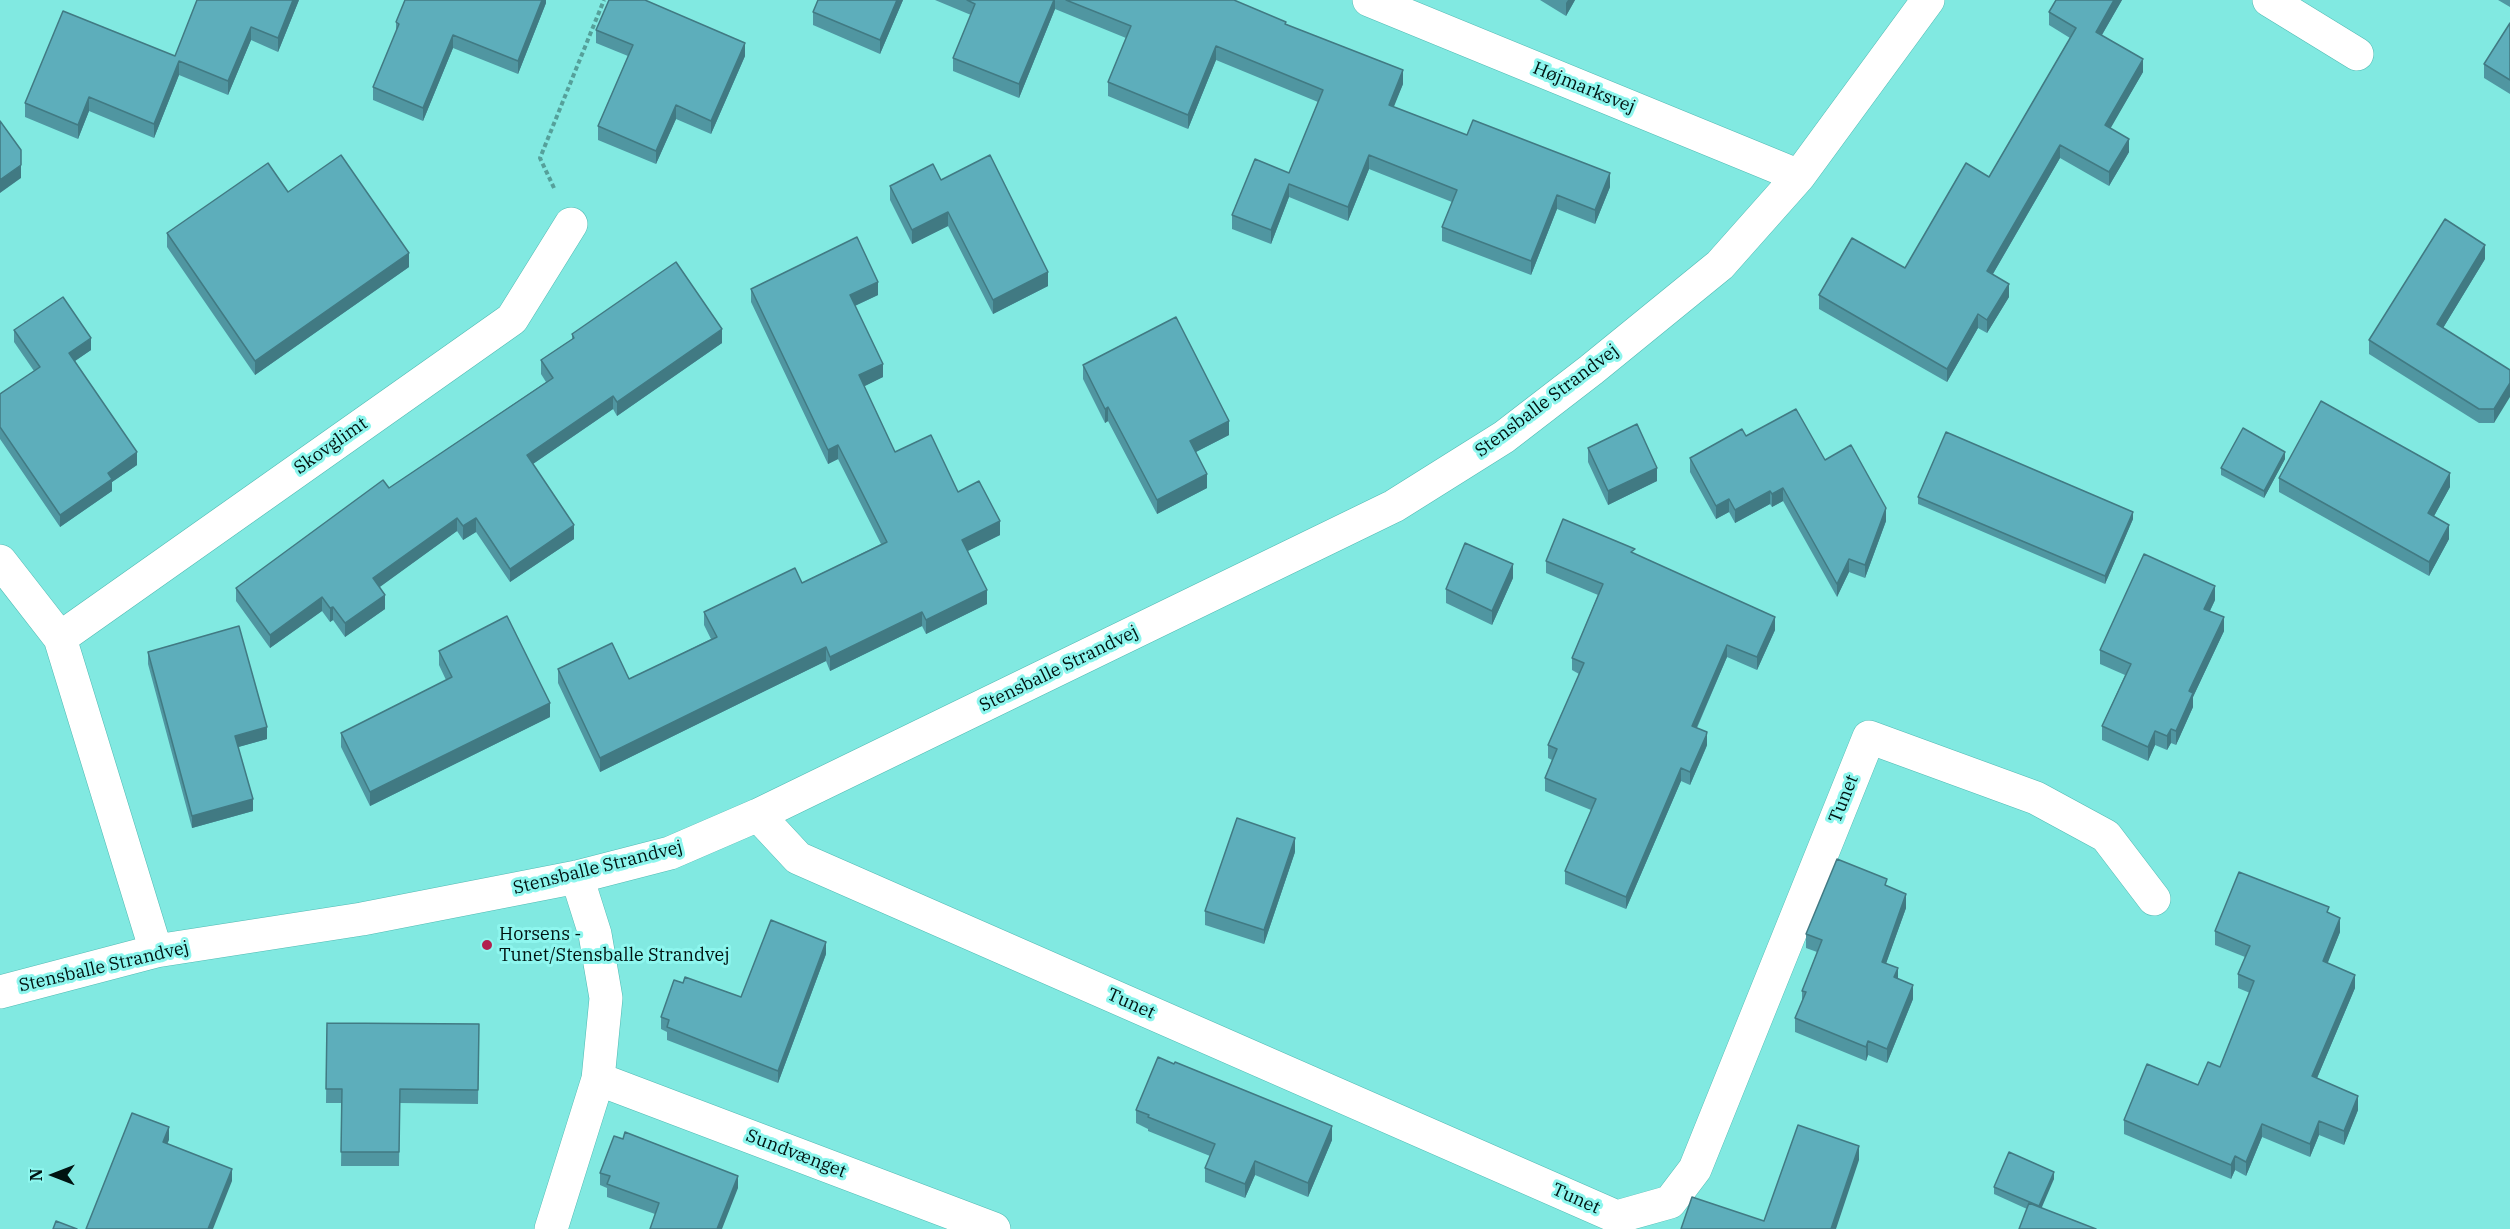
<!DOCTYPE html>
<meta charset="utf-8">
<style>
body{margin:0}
#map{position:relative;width:2510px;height:1229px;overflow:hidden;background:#81e9e1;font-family:"IBM Plex Serif",serif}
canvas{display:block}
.north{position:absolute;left:24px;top:1145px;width:60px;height:60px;-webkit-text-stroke:4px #8ef6ee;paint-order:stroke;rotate:270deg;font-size:16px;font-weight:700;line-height:24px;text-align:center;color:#001311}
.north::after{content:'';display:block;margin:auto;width:21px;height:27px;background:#001311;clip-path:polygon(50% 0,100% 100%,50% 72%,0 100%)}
</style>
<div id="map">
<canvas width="2510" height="1229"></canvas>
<div class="north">N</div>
</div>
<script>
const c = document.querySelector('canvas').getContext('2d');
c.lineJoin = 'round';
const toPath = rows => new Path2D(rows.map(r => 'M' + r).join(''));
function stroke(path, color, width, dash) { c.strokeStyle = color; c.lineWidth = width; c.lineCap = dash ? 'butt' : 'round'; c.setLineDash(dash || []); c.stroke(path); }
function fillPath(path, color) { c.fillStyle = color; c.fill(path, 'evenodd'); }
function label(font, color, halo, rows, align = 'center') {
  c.font = font + ' "IBM Plex Serif",serif'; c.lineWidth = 6; c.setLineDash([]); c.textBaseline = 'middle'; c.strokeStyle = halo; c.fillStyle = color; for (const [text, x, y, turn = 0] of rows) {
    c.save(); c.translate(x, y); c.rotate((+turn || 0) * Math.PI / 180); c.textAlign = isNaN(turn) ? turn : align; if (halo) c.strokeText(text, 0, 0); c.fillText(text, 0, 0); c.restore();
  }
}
const minor = toPath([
 [1369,0,1799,176],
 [2269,0,2357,54],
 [0,561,60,638,156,951],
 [60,638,512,319,571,224],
 [758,815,798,858,1617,1217,1670,1202,1695,1169,1869,737,2036,798,2106,836,2154,899],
 [0,992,156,951,362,919,577,877,670,853,758,815,1394,506,1504,437,1591,370,1720,265,1799,176,1928,0],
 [598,1079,994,1229],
 [551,1229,598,1079,606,998,595,934,577,877]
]);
stroke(minor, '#50bab3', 34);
stroke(toPath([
 [554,188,540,158,604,0]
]), '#55a09a', 4, [4.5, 3]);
stroke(minor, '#fff', 33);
fillPath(toPath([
 [299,0,278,52,251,40,228,95,179,75,154,138,89,111,78,139,25,117,25,103,175,56],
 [546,0,546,3,518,74,453,48,423,121,373,100,373,87,396,32,396,22],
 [818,0,903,0,880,54,813,25,813,12],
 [935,0,1234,0,1286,24,1403,84,1393,107,1467,135,1610,187,1595,224,1557,209,1531,275,1442,241,1442,227,1452,202,1369,169,1348,221,1289,197,1271,244,1232,229,1232,215,1289,173,1318,102,1216,60,1188,129,1108,96,1108,82,1126,38,1055,9,1019,98,953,71,953,58,971,15],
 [1540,0,1575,0,1566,16],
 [2056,0,2122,0,2102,35,2143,72,2110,128,2129,152,2109,186,2060,158,1993,274,2009,297,1987,333,1978,328,1947,382,1819,309,1819,295,1905,268,1989,177,2070,38,2049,25,2049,12],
 [2498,0,2510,0,2510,7],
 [2510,23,2510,94,2484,78,2484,64],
 [596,30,745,56,711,134,676,119,656,164,598,140,598,126,628,56,596,43],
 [941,180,1048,286,993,314,948,226,912,244,890,200,890,186],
 [288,192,409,267,255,375,167,247,167,233],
 [2485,259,2443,328,2510,370,2494,423,2479,423,2369,354,2369,340],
 [751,289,878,295,855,306,883,377,864,386,895,452,958,492,1000,535,967,551,987,604,926,634,922,626,830,671,826,661,600,772,558,683,558,669,629,679,711,639,704,625,704,612,802,583,881,544,838,459,828,464,751,302],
 [14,330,91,350,75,361,137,465,112,482,112,491,60,527,0,439,0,394,34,371,14,342],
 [572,334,722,343,617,416,613,409,533,464,574,539,510,582,476,532,463,540,457,531,379,587,385,609,345,637,333,620,330,622,322,611,270,648,236,601,236,588,389,488,546,382,541,374,541,360,572,339],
 [1083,365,1229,435,1196,452,1207,488,1157,514,1108,421,1105,423,1083,379],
 [1746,436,1825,460,1886,521,1865,578,1849,572,1837,597,1783,501,1772,507,1770,504,1735,523,1729,512,1716,519,1690,472,1690,458],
 [1588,448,1657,481,1608,505,1588,462],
 [2285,459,2264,498,2221,475,2221,468],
 [2279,478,2450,487,2434,516,2449,539,2429,576,2279,492],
 [1918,497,2133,519,2105,584,1918,504],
 [1635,554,1775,630,1757,670,1727,657,1697,728,1707,745,1706,748,1690,785,1681,781,1626,909,1565,884,1565,871,1591,810,1545,791,1545,778,1552,760,1548,758,1548,745,1579,674,1572,670,1572,658,1598,595,1546,573,1546,561],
 [1513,578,1492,625,1446,603,1446,589],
 [2215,600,2210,611,2224,631,2193,697,2193,707,2176,745,2171,743,2167,750,2155,745,2148,761,2102,740,2102,726,2125,675,2100,664,2100,650],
 [439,651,550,717,370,806,341,747,341,733,446,680,439,665],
 [148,652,267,739,238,747,253,811,192,828,148,664],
 [1295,852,1264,944,1205,925,1205,911],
 [1887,886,1906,908,1886,963,1913,999,1887,1063,1868,1055,1866,1061,1795,1032,1795,1018,1802,1002,1802,991,1817,952,1806,948,1806,934],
 [2329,913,2340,932,2327,963,2355,988,2317,1078,2358,1110,2344,1145,2319,1135,2310,1157,2262,1137,2246,1176,2235,1170,2231,1179,2124,1134,2124,1120,2198,1085,2220,1067,2250,993,2238,988,2238,974,2245,957,2215,945,2215,931],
 [826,954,778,1083,667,1040,667,1032,661,1029,661,1017,683,983,741,997],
 [327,1023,479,1024,478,1104,400,1103,399,1166,341,1166,342,1103,326,1103],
 [1174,1064,1332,1140,1308,1197,1255,1175,1245,1198,1205,1182,1205,1168,1210,1156,1148,1131,1148,1129,1136,1123,1136,1110],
 [600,1173,738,1188,655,1214,607,1197,607,1188,600,1185],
 [2054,1179,2027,1209,1994,1194,1994,1187]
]), '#5096a1');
fillPath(toPath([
 [293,0,299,0,278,52,278,38],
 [542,0,546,0,546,3,518,74,518,61],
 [897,0,903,0,880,54,880,40],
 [1054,0,1055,0,1055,9,1019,98,1019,84],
 [1568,0,1575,0,1566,16,1566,3],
 [2114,0,2122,0,2096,45,2096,32],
 [251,27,251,40,228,95,228,81],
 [453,35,453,48,423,121,423,108],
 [745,43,745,56,711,134,711,121],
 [1216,46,1216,60,1188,129,1188,115],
 [2143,59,2143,72,2105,138,2105,125],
 [179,61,179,75,154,138,154,124],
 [1403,70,1403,84,1389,119,1389,105],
 [89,97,89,111,78,139,78,125],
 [676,105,676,119,656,164,656,151],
 [2129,139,2129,152,2109,186,2109,172],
 [2060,145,2060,158,1987,284,1987,271],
 [1369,155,1369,169,1348,221,1348,207],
 [21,165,21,178,0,193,0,180],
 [1610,173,1610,187,1595,224,1595,210],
 [1289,184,1289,197,1271,244,1271,230],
 [1557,195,1557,209,1531,275,1531,261],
 [948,212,948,226,912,244,912,230],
 [2485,245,2485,259,2437,338,2437,324],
 [409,253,409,267,255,375,255,361],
 [1048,272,1048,286,993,314,993,300],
 [878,282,878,295,850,308,850,295],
 [2009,284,2009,297,1987,333,1987,320],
 [1978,314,1978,328,1947,382,1947,369],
 [722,329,722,343,617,416,617,402],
 [91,338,91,350,69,365,69,353],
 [883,364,883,377,859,389,859,375],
 [2510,383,2510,397,2494,423,2494,409],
 [613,396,613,409,527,468,527,455],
 [1108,407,1108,421,1105,423,1105,409],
 [1229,421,1229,435,1190,455,1190,441],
 [838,445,838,459,828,464,828,450],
 [137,452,137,465,112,482,112,491,60,527,60,515,108,473],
 [2285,452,2285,459,2264,498,2264,491],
 [1657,468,1657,481,1608,505,1608,491],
 [2450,473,2450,487,2428,527,2428,513],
 [1207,474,1207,488,1157,514,1157,500],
 [1783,488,1783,501,1772,507,1772,494],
 [1770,491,1770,504,1735,523,1735,510],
 [1729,499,1729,512,1716,519,1716,506],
 [1886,508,1886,521,1865,578,1865,565],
 [2133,512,2133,519,2105,584,2105,576],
 [457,518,457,531,373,592,373,578],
 [476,518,476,532,463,540,463,526],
 [1000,521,1000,535,962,554,962,540],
 [574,525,574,539,510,582,510,569],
 [2449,525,2449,539,2429,576,2429,562],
 [1849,559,1849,572,1837,597,1837,584],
 [1513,564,1513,578,1492,625,1492,611],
 [2215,586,2215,600,2204,623,2204,609],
 [987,590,987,604,926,634,926,620],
 [385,595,385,609,345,637,345,623],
 [322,597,322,611,270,648,270,635],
 [333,607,333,620,330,622,330,608],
 [922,612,922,626,830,671,830,657],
 [1775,617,1775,630,1757,670,1757,657],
 [2224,617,2224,631,2193,697,2193,707,2176,745,2176,731,2189,691],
 [1727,645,1727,657,1692,738,1692,726],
 [826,647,826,661,600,772,600,758],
 [550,703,550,717,370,806,370,792],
 [267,727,267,739,235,748,235,736],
 [2171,729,2171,743,2167,750,2167,736],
 [2155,731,2155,745,2148,761,2148,747],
 [1707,732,1707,745,1690,785,1690,772],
 [1681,768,1681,781,1626,909,1626,897],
 [253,799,253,811,192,828,192,816],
 [1295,838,1295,852,1264,944,1264,930],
 [1906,894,1906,908,1882,975,1882,962],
 [2340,918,2340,932,2323,975,2323,961],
 [826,942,826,954,778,1083,778,1071],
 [1898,968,1898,982,1894,977],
 [2355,975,2355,988,2312,1090,2312,1076],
 [1913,985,1913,999,1887,1063,1887,1049],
 [1868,1041,1868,1055,1866,1061,1866,1047],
 [2358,1096,2358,1110,2344,1145,2344,1131],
 [2319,1121,2319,1135,2310,1157,2310,1144],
 [2262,1124,2262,1137,2246,1176,2246,1162],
 [1332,1126,1332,1140,1308,1197,1308,1183],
 [169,1127,169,1140,163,1154,163,1142],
 [1859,1146,1859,1160,1836,1229,1831,1229],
 [2235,1156,2235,1170,2231,1179,2231,1165],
 [1255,1161,1255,1175,1245,1198,1245,1184],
 [232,1169,232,1181,213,1229,208,1229],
 [2054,1172,2054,1179,2039,1214,2039,1206],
 [738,1176,738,1188,722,1229,717,1229]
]), '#417a83');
const building = toPath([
 [197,0,293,0,278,38,251,27,228,81,179,61,154,124,89,97,78,125,25,103,63,11,175,56,197,0],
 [405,0,542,0,518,61,453,35,423,108,373,87,399,24,396,22,405,0],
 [609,0,645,0,745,43,711,121,676,105,656,151,598,126,633,45,596,30,609,0],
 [818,0,897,0,880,40,813,12,818,0],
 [967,0,1054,0,1019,84,953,58,975,4,967,0],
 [1066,0,1234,0,1286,22,1285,24,1403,70,1389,105,1467,135,1473,120,1610,173,1595,210,1557,195,1531,261,1442,227,1457,190,1369,155,1348,207,1289,184,1271,230,1232,215,1255,159,1289,173,1323,90,1216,46,1188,115,1108,82,1131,26,1066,0],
 [2056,0,2114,0,2096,32,2143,59,2105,125,2129,139,2109,172,2060,145,1987,271,2009,284,1987,320,1978,314,1947,369,1819,295,1852,238,1905,268,1966,163,1989,177,2076,28,2049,12,2056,0],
 [2510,23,2510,80,2484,64,2510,23],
 [0,121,21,150,21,165,0,180,0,121],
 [341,155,409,253,255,361,167,233,268,163,288,192,341,155],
 [990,155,1048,272,993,300,948,212,912,230,890,186,933,164,941,180,990,155],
 [2445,219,2485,245,2437,324,2510,370,2510,383,2494,409,2479,409,2369,340,2445,219],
 [857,237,878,282,850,295,883,364,859,375,895,452,931,435,958,492,979,481,1000,521,962,540,987,590,926,620,922,612,830,657,826,647,600,758,558,669,612,643,629,679,717,637,704,612,795,568,802,583,887,542,838,445,828,450,751,289,857,237],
 [676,262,722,329,617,402,613,396,527,455,574,525,510,569,476,518,463,526,457,518,373,578,385,595,345,623,333,607,330,608,322,597,270,635,236,588,383,480,389,488,553,378,541,360,574,338,572,334,676,262],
 [63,297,91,338,69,353,137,452,108,473,112,479,60,515,0,427,0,394,40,367,14,330,63,297],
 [1176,317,1229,421,1190,441,1207,474,1157,500,1108,407,1105,409,1083,365,1176,317],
 [2321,401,2450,473,2428,513,2449,525,2429,562,2279,478,2321,401],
 [1796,409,1825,460,1851,445,1886,508,1865,565,1849,559,1837,584,1783,488,1772,494,1770,491,1735,510,1729,499,1716,506,1690,458,1742,429,1746,436,1796,409],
 [1637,424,1657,468,1608,491,1588,448,1637,424],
 [2243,428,2285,452,2264,491,2221,468,2243,428],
 [1946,432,2133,512,2105,576,1918,497,1946,432],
 [1563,519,1635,549,1631,552,1775,617,1757,657,1727,645,1692,726,1707,732,1706,736,1690,772,1681,768,1626,897,1565,871,1596,799,1545,778,1557,749,1548,745,1584,663,1572,658,1603,584,1546,561,1563,519],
 [1465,543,1513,564,1492,611,1446,589,1465,543],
 [2144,554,2215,586,2204,609,2224,617,2189,691,2193,693,2176,731,2171,729,2167,736,2155,731,2148,747,2102,726,2131,664,2100,650,2144,554],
 [507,616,550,703,370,792,341,733,452,677,439,651,507,616],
 [239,626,267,727,235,736,253,799,192,816,148,652,239,626],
 [1237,818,1295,838,1264,930,1205,911,1237,818],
 [1837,859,1887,879,1885,885,1906,894,1882,962,1898,968,1894,977,1913,985,1887,1049,1868,1041,1866,1047,1795,1018,1806,992,1802,991,1822,940,1806,934,1837,859],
 [2239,872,2329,907,2327,912,2340,918,2323,961,2355,975,2312,1076,2358,1096,2344,1131,2319,1121,2310,1144,2262,1124,2246,1162,2235,1156,2231,1165,2124,1120,2147,1064,2198,1085,2208,1062,2220,1067,2254,981,2238,974,2250,946,2215,931,2239,872],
 [771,920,826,942,778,1071,667,1027,669,1020,661,1017,674,980,683,983,685,977,741,997,771,920],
 [327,1023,479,1024,478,1090,400,1089,399,1152,341,1152,342,1089,326,1089,327,1023],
 [1158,1057,1174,1064,1175,1062,1332,1126,1308,1183,1255,1161,1245,1184,1205,1168,1215,1144,1148,1117,1149,1115,1136,1110,1158,1057],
 [132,1113,169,1127,163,1142,232,1169,208,1229,86,1229,132,1113],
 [1798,1125,1859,1146,1831,1229,1681,1229,1692,1197,1764,1221,1798,1125],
 [625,1132,738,1176,717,1229,650,1229,659,1203,607,1184,610,1176,600,1173,614,1136,623,1139,625,1132],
 [2009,1152,2054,1172,2039,1206,1994,1187,2009,1152],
 [2029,1203,2096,1229,2019,1229,2029,1203],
 [56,1221,77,1229,53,1229,56,1221]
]);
fillPath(building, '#5daebb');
stroke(building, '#417a83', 1.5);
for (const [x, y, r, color] of [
 [487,945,6,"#b2214e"]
]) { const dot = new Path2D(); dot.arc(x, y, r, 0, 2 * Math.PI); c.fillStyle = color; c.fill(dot); stroke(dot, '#8ef6ee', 2); }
label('18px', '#001311', '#8ef6ee', [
 ["Højmarksvej",1584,88,22],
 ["Stensballe Strandvej",1547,401,-37],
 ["Skovglimt",331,446,-35],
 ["Stensballe Strandvej",1059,669,-26],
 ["Tunet",1844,799,-68],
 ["Stensballe Strandvej",598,868,-14],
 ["Stensballe Strandvej",104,967,-13],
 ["Tunet",1131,1004,24],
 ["Sundvænget",796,1154,21],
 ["Tunet",1576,1199,24]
]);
label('18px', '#001311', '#8ef6ee', [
 ["Horsens -",499,935],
 ["Tunet/Stensballe Strandvej",499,956]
], 'left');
</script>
